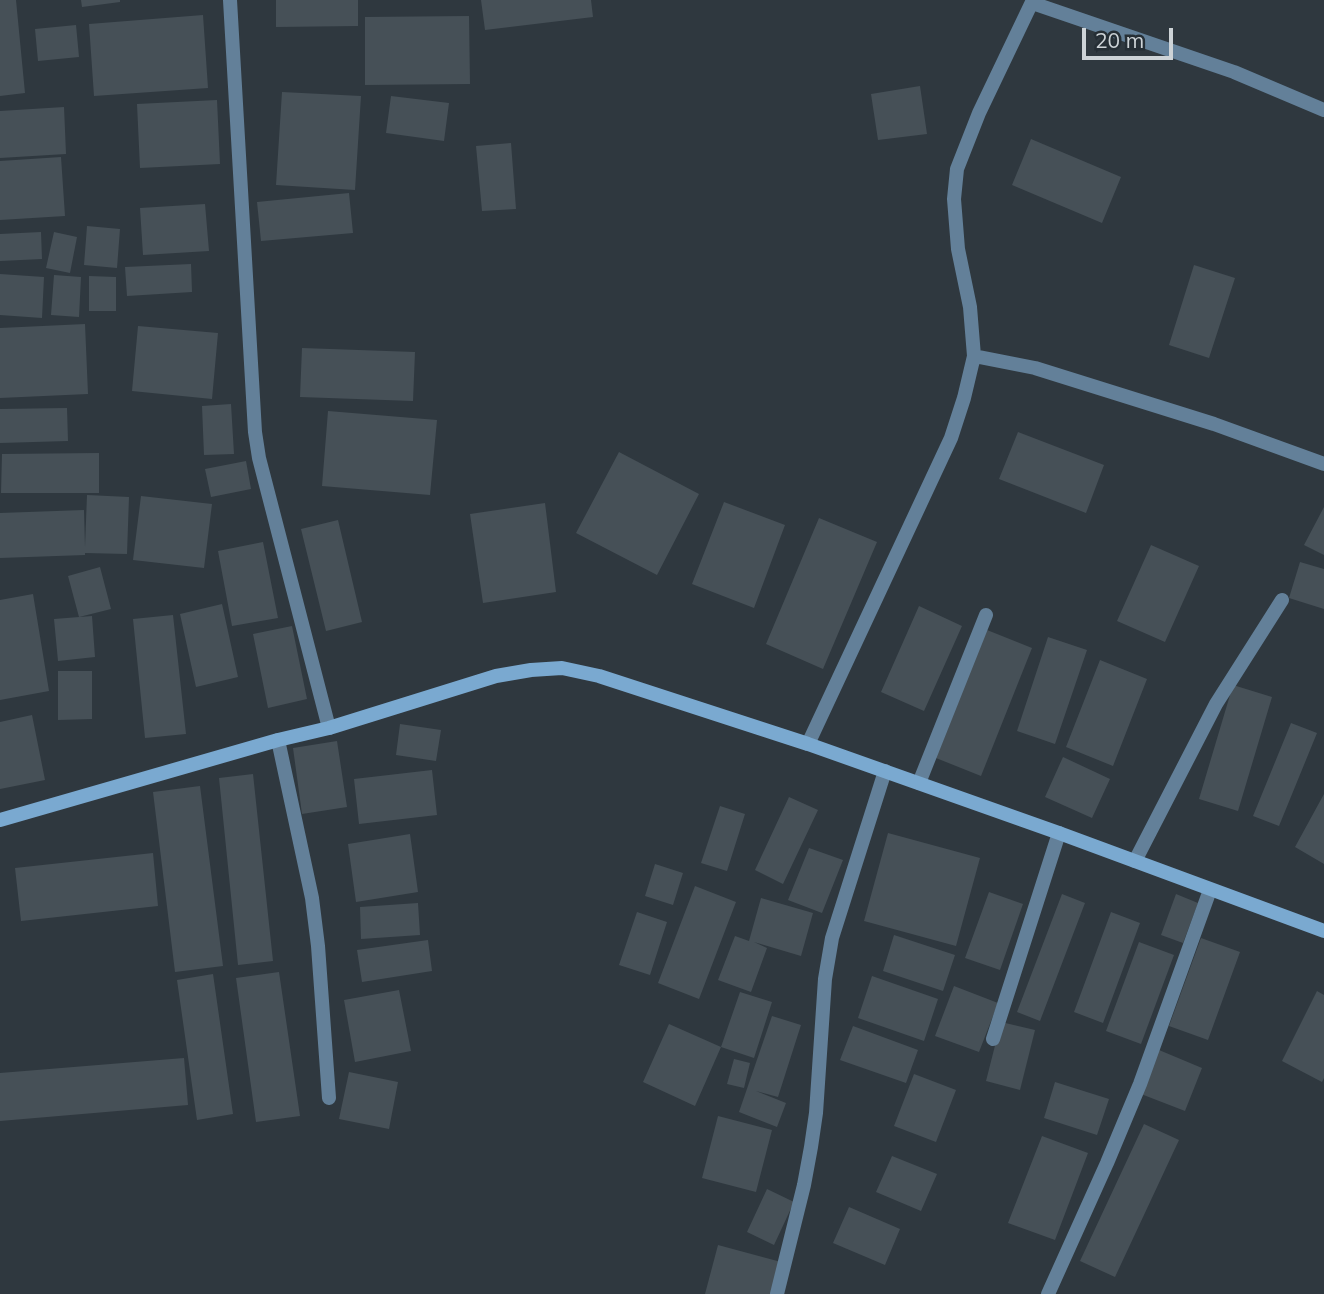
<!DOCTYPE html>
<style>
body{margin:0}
#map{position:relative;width:1324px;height:1294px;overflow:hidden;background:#2f383f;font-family:Mulish,sans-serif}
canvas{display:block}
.scale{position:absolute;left:1082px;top:28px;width:91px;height:32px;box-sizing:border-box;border:4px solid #cdd3d7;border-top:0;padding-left:9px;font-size:21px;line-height:24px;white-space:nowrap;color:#cdd3d7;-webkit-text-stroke:5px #252e35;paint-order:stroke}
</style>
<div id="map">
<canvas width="1324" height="1294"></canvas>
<div class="scale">20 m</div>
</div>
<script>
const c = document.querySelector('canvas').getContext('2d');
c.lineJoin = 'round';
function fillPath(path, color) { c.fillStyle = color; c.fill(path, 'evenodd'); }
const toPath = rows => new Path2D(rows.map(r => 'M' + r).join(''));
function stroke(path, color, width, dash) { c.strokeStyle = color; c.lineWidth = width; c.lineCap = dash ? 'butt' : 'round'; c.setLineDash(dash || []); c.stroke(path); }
fillPath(toPath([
 [0,0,16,0,25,93,0,96],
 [81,0,120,0,120,2,82,7],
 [276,0,358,0,358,26,276,27],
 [481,0,591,0,593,17,485,30],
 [203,15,208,88,94,96,89,24],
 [469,16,470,84,365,85,365,17],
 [76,25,79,57,38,61,35,29],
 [920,86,927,134,878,140,871,94],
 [282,92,361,96,355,190,276,185],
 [391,96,449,103,444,141,386,133],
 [217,100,220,164,140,168,137,104],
 [64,107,66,154,0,158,0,111],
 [1031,139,1121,177,1102,223,1012,185],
 [511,143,516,209,482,211,476,146],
 [61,157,65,216,0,220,0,161],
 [349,193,353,233,261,241,257,202],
 [205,204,209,251,143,255,140,208],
 [87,226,120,229,117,268,84,265],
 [41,232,42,259,0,261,0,234],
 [54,232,77,237,70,273,46,268],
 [191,264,192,292,127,296,125,267],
 [1194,265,1235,278,1209,358,1169,345],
 [0,274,44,277,42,318,0,315],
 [54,275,81,277,79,317,51,315],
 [89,276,116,277,116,311,89,311],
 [85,324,88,394,0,398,0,328],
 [138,326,218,333,212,399,132,391],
 [302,348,415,352,413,401,300,397],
 [231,404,234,454,204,455,202,406],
 [67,408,68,441,0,443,0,409],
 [328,411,437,420,430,495,322,486],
 [1018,432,1104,465,1086,513,999,479],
 [619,452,699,494,657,575,576,533],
 [99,453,99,493,1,493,2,454],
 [246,461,251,489,211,497,205,469],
 [87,495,129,497,127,554,85,553,85,555,0,558,0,513,84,510,85,547],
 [141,496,212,504,204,568,133,560],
 [724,502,785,525,754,608,692,584],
 [545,503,556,592,483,603,470,514],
 [1324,507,1324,555,1304,545],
 [819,518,877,542,823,669,766,644],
 [338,520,362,622,326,631,301,529],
 [263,542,278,618,232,626,218,551],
 [1151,545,1199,566,1165,642,1117,621],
 [1300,562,1324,569,1324,609,1289,598],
 [100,567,111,609,79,617,68,576],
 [33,594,49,691,0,700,0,600],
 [222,604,238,677,196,687,180,614],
 [919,606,962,626,924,711,881,692],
 [173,615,186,734,145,738,133,619],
 [92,616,95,657,58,661,54,619],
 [292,626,307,699,268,708,253,634],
 [982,628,1032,648,981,776,931,756],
 [1048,637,1087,650,1055,744,1017,731],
 [1100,660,1147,679,1113,766,1066,747],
 [58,671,92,671,92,719,58,720],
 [1233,685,1272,697,1238,811,1199,799],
 [32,715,45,780,0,789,0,722],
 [1291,723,1317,733,1279,826,1253,816],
 [400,724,441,730,436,761,396,755],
 [337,741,347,807,302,814,293,748],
 [1063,757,1110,779,1092,818,1045,797],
 [432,770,437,815,359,824,354,779],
 [253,774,273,961,238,965,219,778],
 [200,786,223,966,175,972,153,792],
 [1324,794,1324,864,1295,847],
 [789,797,818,810,783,884,755,870],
 [720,806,745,814,727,871,701,863],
 [888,833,980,858,956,946,864,921],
 [410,834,418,892,356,902,348,844],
 [809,848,843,860,822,913,788,900],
 [153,853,158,906,21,921,15,868],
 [655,864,683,873,673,905,645,896],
 [695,886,736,902,699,999,658,983],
 [989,892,1023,904,1000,970,965,958],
 [1062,894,1085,903,1040,1021,1017,1012],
 [1176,894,1198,903,1183,943,1161,935],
 [761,898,813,913,801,956,754,942,767,948,751,992,718,980,735,936,749,941],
 [418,903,420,935,361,939,360,907],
 [637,912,667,922,650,975,619,965],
 [1111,912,1140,923,1103,1023,1074,1012],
 [894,935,955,955,943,991,883,971],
 [1201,938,1240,952,1208,1040,1169,1026],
 [428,940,432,971,362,982,357,950],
 [1139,942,1174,955,1141,1044,1106,1031],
 [279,972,300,1116,256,1122,236,978],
 [213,974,233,1114,197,1120,177,980],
 [872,976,938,999,924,1041,858,1018],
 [954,986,998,1003,979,1052,935,1036],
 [399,990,411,1051,355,1062,344,1000],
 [1317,991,1324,995,1324,1078,1322,1082,1282,1061],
 [740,992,772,1002,754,1058,721,1047],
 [772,1016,801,1025,778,1097,756,1091,786,1103,777,1127,739,1112],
 [1001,1022,1035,1030,1020,1090,986,1081],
 [669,1024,721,1047,695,1106,643,1082],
 [853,1026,918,1050,906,1083,840,1060],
 [1159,1050,1202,1068,1185,1111,1141,1094],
 [184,1058,188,1105,0,1121,0,1073],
 [734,1059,750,1063,744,1088,727,1084],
 [349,1072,398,1082,389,1129,339,1119],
 [914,1074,956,1090,936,1142,894,1126],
 [1055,1082,1109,1099,1097,1135,1044,1118],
 [718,1116,772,1130,756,1192,702,1178],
 [1144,1124,1179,1140,1115,1277,1080,1261],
 [1042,1136,1088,1153,1055,1240,1008,1223],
 [892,1156,937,1174,921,1211,876,1192],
 [767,1189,794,1202,774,1245,747,1232],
 [849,1207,900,1229,885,1265,833,1243],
 [718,1245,781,1262,772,1294,705,1294]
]), '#465057');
stroke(toPath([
 [230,0,255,432,259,458,329,728],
 [1032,3,1234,72,1324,110],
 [974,356,1035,368,1214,424,1324,464],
 [278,740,312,898,318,946,329,1098],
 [808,744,951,438,964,398,974,356,970,307,958,249,954,199,957,169,979,113,1033,0],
 [919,783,986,615],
 [1135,861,1216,704,1282,600],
 [993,1039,1059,833],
 [777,1294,804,1185,811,1147,816,1113,825,979,832,938,885,771],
 [1048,1294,1107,1163,1140,1084,1210,890]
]), '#638099', 14);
stroke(toPath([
 [0,820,278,740,329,728,496,676,531,670,562,668,599,676,808,744,1059,833,1324,931]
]), '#7aa9d0', 14);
</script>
